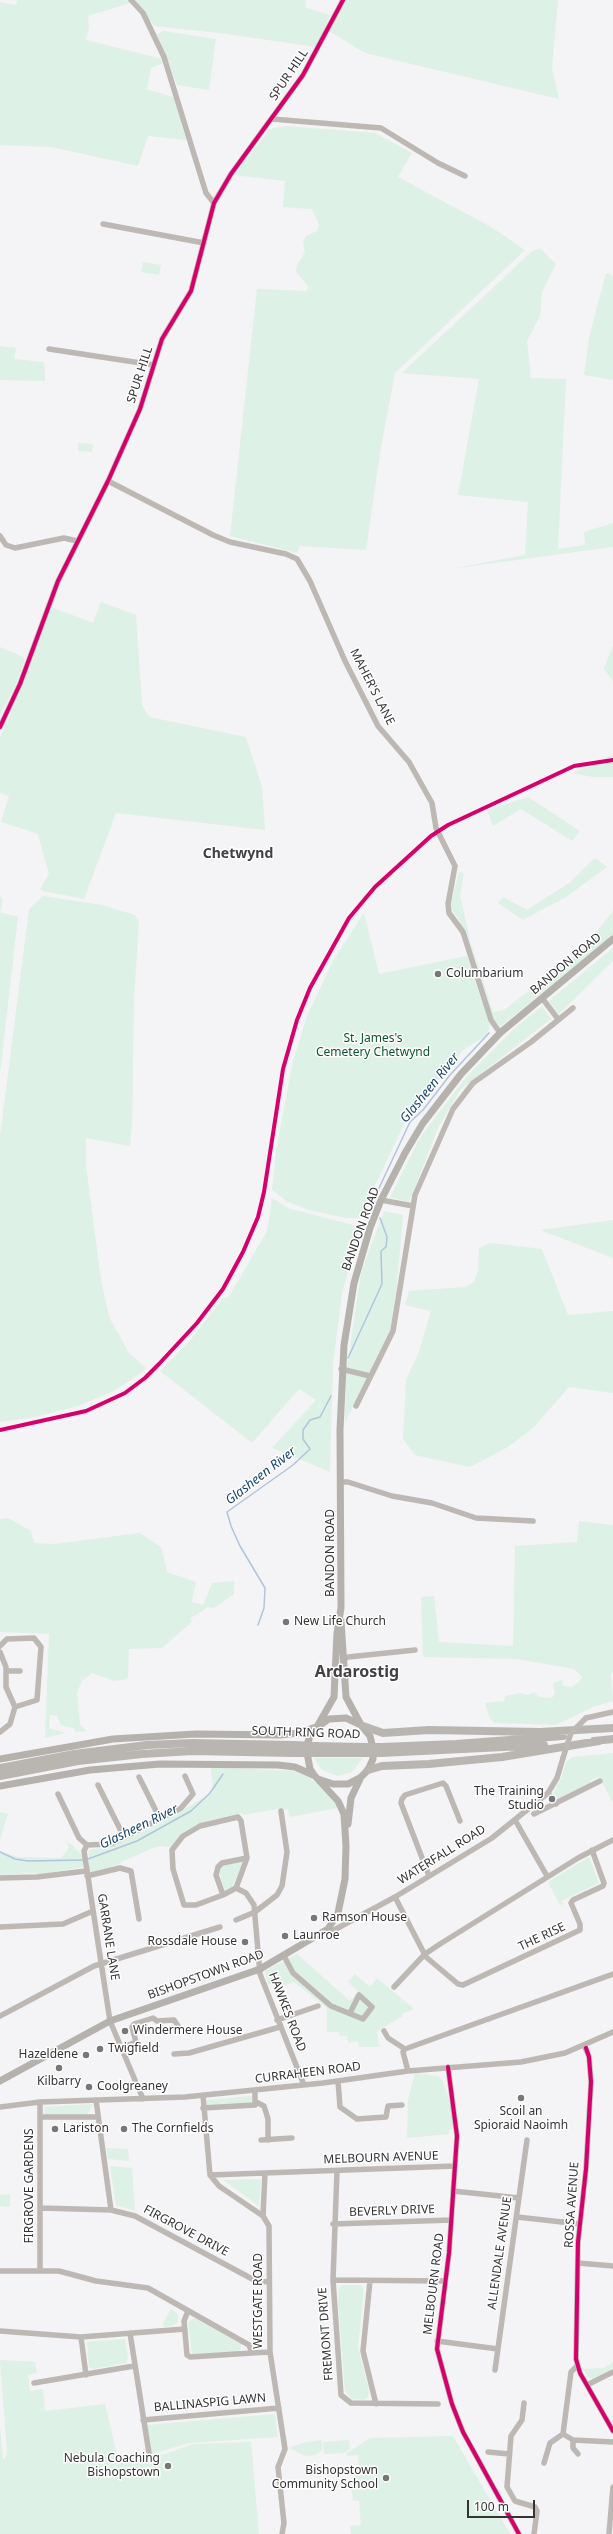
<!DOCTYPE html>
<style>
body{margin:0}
#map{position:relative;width:613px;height:2534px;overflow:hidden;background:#f4f3f5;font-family:"Noto Sans",sans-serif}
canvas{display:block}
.scale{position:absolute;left:467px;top:2500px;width:68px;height:18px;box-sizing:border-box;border:2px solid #353435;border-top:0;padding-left:5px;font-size:12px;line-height:14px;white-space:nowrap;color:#353435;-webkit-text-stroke:3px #fff;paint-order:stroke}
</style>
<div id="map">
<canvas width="613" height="2534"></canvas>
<div class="scale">100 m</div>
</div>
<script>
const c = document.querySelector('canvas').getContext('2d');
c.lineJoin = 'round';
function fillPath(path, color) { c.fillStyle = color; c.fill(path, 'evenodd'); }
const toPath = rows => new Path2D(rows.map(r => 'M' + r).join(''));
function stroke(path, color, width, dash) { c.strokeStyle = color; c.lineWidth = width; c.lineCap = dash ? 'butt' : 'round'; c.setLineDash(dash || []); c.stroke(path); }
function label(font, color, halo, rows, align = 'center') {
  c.font = font + ' "Noto Sans",sans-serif'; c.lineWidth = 3; c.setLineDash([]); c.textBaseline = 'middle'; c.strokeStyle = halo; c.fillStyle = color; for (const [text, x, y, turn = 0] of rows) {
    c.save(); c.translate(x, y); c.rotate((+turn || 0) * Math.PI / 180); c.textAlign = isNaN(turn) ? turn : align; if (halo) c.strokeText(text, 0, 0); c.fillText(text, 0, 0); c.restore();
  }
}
fillPath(toPath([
 [17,0,127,0,130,3,88,16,89,28,86,40,162,59,164,63,151,68,147,89,176,98,186,140,148,136,138,166,51,147,0,145,0,2,16,5],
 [135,0,306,0,305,7,330,15,316,47,220,33,154,26],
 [346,0,558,0,552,68,559,99,365,53,329,31],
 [164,31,216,39,209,90,177,85,157,34],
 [286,126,375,133,412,153,398,177,491,227,525,250,395,373,380,453,366,550,300,546,297,553,230,536,257,289,307,291,308,286,296,272,297,266,305,252,303,242,306,236,317,231,319,225,312,209,283,207,285,181,234,175,270,129],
 [540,248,556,264,542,292,540,316,527,341,531,378,566,379,558,549,585,545,584,532,613,523,613,547,450,569,525,555,528,502,458,495,479,379,402,373,531,252],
 [143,262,161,265,159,275,141,272],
 [606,273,613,276,613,380,584,375,589,338],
 [0,346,16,348,14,359,44,362,45,381,0,380],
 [78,443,93,444,92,452,78,451],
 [101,602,136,615,142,705,149,717,246,737,262,787,265,830,116,813,84,899,43,891,40,889,49,874,38,834,1,822,9,796,0,793,0,738,25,680,51,607,93,623],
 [613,645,613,681,604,669],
 [0,647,25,658,18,680,0,715],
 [613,755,613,777,593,777,572,773],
 [528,797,580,831,572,841,521,809,493,826,487,810],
 [595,858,607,867,566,897,523,920,498,903,503,897,527,910,569,883],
 [459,872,464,873,460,895,471,944,493,1012,504,1010,583,949,613,911,613,935,500,1027,487,1015,490,1025,487,1035,462,1051,404,1124,360,1218,345,1218,309,1210,288,1202,272,1190,276,1151,292,1065,307,1016,334,959,364,913,379,974,467,956,482,1001,460,921,450,907],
 [0,896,3,900,0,912,18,917,0,1074],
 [43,896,102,905,135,915,139,922,134,999,132,1127,130,1146,86,1138,86,1165,101,1280,109,1317,129,1353,147,1369,114,1391,78,1406,36,1417,0,1422,0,1136,29,909],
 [613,948,613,961,559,1014,549,1001],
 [542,1006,551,1019,461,1089,439,1126,409,1202,390,1197,421,1136,467,1076,515,1028],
 [272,1198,288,1208,360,1227,342,1294,333,1364,330,1472,272,1448,316,1400,299,1389,252,1443,160,1371,188,1343,223,1298,228,1298,267,1231],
 [384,1211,403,1215,396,1295,391,1330,345,1423,346,1375,361,1273],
 [613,1220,613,1258,540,1230],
 [490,1243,542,1249,568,1315,613,1311,613,1393,569,1387,533,1428,508,1447,470,1467,415,1455,403,1439,406,1380,419,1352,431,1311,405,1305,409,1291,465,1287,474,1282,478,1270,479,1248],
 [8,1518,31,1531,34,1543,54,1544,140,1533,161,1547,167,1572,196,1582,192,1602,203,1605,212,1583,234,1581,234,1594,214,1608,208,1607,191,1618,192,1622,162,1648,129,1649,128,1677,126,1679,114,1681,92,1673,82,1681,77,1692,80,1725,87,1731,76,1732,73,1728,61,1725,57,1716,50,1715,49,1728,65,1733,45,1738,49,1634,0,1632,0,1519],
 [579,1521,613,1525,613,1673,611,1674,613,1701,593,1707,556,1725,495,1723,490,1719,485,1703,504,1701,505,1696,520,1693,527,1695,534,1692,539,1697,552,1698,555,1693,553,1683,562,1680,563,1686,572,1687,583,1678,574,1669,517,1659,423,1657,421,1597,434,1596,439,1642,513,1646,515,1546,577,1542],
 [613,1753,613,1803,599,1777,591,1780,588,1786,556,1800,552,1795,561,1779,566,1762,573,1757],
 [314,1758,363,1758,352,1772,338,1776,322,1770],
 [211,1767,294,1771,308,1777,323,1788,336,1804,337,1808,290,1817,288,1809,279,1811,278,1809,243,1815,242,1813,207,1821,185,1831,170,1847,160,1846,153,1848,121,1862,119,1865,89,1873,89,1850,113,1846,159,1824,213,1792],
 [0,1812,8,1814,0,1839],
 [66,1842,71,1844,81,1854,84,1867,41,1874,21,1872,25,1874,0,1875,0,1851,18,1857,61,1858,69,1848],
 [589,1857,599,1883,561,1901,563,1904,560,1905,548,1882],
 [241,1861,242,1864,231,1889,224,1890,219,1871,222,1865],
 [297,1954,350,2001,358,1991,348,1982,355,1974,370,1987,377,1978,414,2009,401,2014,403,2016,377,2031,379,2047,359,2047,358,2041,348,2043,347,2036,340,2036,339,2032,327,2032,327,2008,294,1982,280,1987,277,1980,268,1985,265,1971],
 [415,2073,438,2076,443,2081,451,2106,453,2129,449,2129,449,2134,407,2138,408,2100],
 [252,2096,251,2104,206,2106,207,2100],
 [93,2104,87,2115,46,2115,44,2113,45,2107],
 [106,2148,128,2149,129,2161,108,2159],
 [110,2166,132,2168,135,2211,116,2205],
 [261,2179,259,2206,223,2180],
 [10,2194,10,2207,0,2206,0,2195],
 [342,2285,361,2285,364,2290,358,2347,369,2391,368,2397,364,2400,352,2399,345,2391,338,2301,339,2288],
 [171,2309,178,2314,178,2322,173,2326,164,2327,163,2323],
 [195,2318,241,2344,241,2349,237,2352,192,2354,188,2322],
 [125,2339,128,2358,126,2363,93,2369,89,2367,87,2342],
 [0,2360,35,2362,37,2373,28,2375,30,2391,43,2389,45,2411,105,2404,118,2459,165,2454,193,2444,251,2442,259,2534,0,2534,0,2427,3,2459,5,2458,7,2452],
 [613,2362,613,2368,593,2379,588,2377,583,2369,604,2368],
 [275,2414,278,2437,189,2443,152,2454,147,2425],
 [453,2436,510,2534,351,2534,350,2526,361,2525,359,2500,353,2501,352,2491,348,2489,347,2481,354,2480,354,2471,359,2470,358,2455,347,2456,347,2453,370,2438],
 [322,2440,322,2450,316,2455,305,2456,290,2448,302,2443],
 [349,2440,350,2449,344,2453,324,2454,323,2442]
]), '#def1e6');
stroke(toPath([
 [372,1203,410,1122,423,1110,450,1075,489,1033],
 [348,1358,382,1284,381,1251,386,1247,387,1237,380,1218],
 [258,1625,264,1608,265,1588,240,1546,231,1526,227,1512,293,1465,310,1449,303,1439,303,1430,310,1420,320,1417,331,1396],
 [0,1852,15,1859,28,1861,84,1860],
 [88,1859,137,1841,191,1811,210,1793,223,1774]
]), '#b0c5dc', 1.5);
stroke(toPath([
 [131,0,143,13,164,57,206,193,214,203],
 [272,119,381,128,438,163,465,176],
 [103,224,204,243],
 [49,349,154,365],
 [108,481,213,535,230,542,286,554,297,559,310,581,345,661,378,726,409,762,432,803,436,828,455,866,448,904,449,913,463,932,491,1020,500,1033],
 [0,536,6,545,15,548,64,538,77,541],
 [0,727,20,684,58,581,108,481,140,409,162,339,191,291,214,203,231,174,303,75,343,0],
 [542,998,558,1019],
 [381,1200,413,1206],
 [341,1369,370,1376],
 [356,1406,393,1331,415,1195,453,1109,473,1083,531,1042,573,1008],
 [341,1482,348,1482,392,1496,432,1503,476,1518,533,1521],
 [0,1646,7,1639,34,1638,41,1647,37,1700,15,1707],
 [0,1652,6,1667,6,1687,15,1707,10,1724,0,1732],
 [343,1660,348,1657,415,1650],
 [7,1671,20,1671],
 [586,1718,613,1712],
 [139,1777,160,1819],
 [98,1785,124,1837],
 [548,1793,556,1804],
 [58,1794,79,1838,87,1845],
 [534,1814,600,1781],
 [515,1820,547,1876],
 [87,1876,120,1868,131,1871,139,1919],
 [429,1876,401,1803,402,1799,405,1795,443,1783,446,1786,460,1821],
 [0,1878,37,1877,86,1871],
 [236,1888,247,1858,222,1863,218,1867,216,1875,223,1895,236,1888,246,1893,254,1905,260,1974,304,2085],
 [223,1895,196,1905,184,1905,173,1869,172,1850,183,1836,200,1826,238,1817,241,1821,247,1858],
 [395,1897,426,1957,458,1984,463,1985,580,1930,580,1924,571,1903,573,1900,603,1886,604,1883,592,1850],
 [338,1913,343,1920,349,1922],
 [236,1920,255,1912,277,1895,282,1886,287,1852,281,1811],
 [0,1927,63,1924,93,1911],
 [325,1932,334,1930,395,1897,492,1838,548,1793,557,1778,563,1758],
 [284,1956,293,1973,331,2006,363,2019,372,2007,359,1995,350,2013],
 [394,1987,425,1954,440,1944,578,1858,613,1840],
 [0,2016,94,1966,220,1927],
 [277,2020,318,2006],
 [384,2031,388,2038,405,2049],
 [584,2045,589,2056,591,2082,586,2169,578,2242,576,2359,580,2373,613,2431],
 [121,2048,136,2042,132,2027,134,2024,153,2018,157,2021,174,2020,180,2029],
 [174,2054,189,2053,280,2027],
 [448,2067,457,2136,449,2253,437,2349,452,2404,463,2432,519,2534],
 [408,2071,403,2052,405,2049,613,1974],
 [338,2081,340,2107,357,2119,386,2117,388,2106,402,2105],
 [203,2095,210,2175,219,2186,263,2216,269,2226,270,2352,285,2449,278,2467,284,2523,282,2534],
 [143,2099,110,2021,84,1851,87,1845,111,1844,181,1808,193,1794,185,1776],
 [96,2100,111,2210],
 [40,2102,40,2271],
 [256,2102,264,2106,268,2119,268,2140],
 [0,2107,40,2102,185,2097,323,2083,408,2071,521,2062,565,2053,613,2032],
 [203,2108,255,2105,255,2090],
 [41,2117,97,2117],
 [261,2140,292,2138],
 [337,2171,333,2280,341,2395,351,2403,438,2404],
 [210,2175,455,2166],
 [453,2191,519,2198],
 [41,2208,111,2210,135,2216,256,2281,269,2282],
 [263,2216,265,2173],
 [517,2217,580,2224],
 [333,2224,451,2220],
 [578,2263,613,2266],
 [0,2271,59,2271,96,2281,148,2288,249,2345,252,2353,270,2352],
 [333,2280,445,2281],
 [370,2281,363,2351,376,2404],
 [188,2311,184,2321,187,2355,190,2357,252,2353],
 [0,2331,81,2337,185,2329],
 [130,2333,149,2453],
 [81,2337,86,2375],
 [437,2341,498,2349],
 [577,2366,571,2372,563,2434,573,2440,613,2442],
 [495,2370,527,2140],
 [34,2383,134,2366],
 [587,2385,613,2372],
 [524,2403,522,2420,511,2436,507,2487,515,2501,535,2507,537,2511,534,2534],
 [143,2420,279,2408],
 [573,2440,573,2448,578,2454],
 [488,2452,509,2454],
 [544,2463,550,2443,563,2434],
 [609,2534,613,2487]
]), '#bdb8b4', 5.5);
stroke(toPath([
 [341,1621,346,1697,360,1723],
 [318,1725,334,1697,337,1633,341,1608,340,1430,344,1345,354,1283,370,1228,381,1200,405,1153,423,1123,461,1074,500,1033,613,939],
 [0,1759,113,1739,196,1734,280,1735,298,1733,316,1727],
 [0,1786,90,1770,160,1764,278,1765,295,1767,313,1775],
 [348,1824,351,1798,360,1779],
 [0,2081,110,2021,260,1969,328,1929,338,1913,345,1879,346,1846,344,1814,338,1801,314,1775,310,1769,306,1747,312,1731,329,1719,346,1718,361,1725,370,1736,373,1748,373,1759,368,1770,360,1778,348,1784,333,1784,318,1779]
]), '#b5b1ac', 7);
stroke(toPath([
 [363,1726,383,1733,429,1730,540,1732,613,1728],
 [594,1741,613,1739],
 [314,1746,362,1747],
 [382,1747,456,1744,563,1736],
 [314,1753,362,1753],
 [381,1753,544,1745],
 [0,1768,74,1754,147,1745,192,1743,293,1745],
 [368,1770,382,1766,429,1764,502,1757,599,1741],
 [0,1776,78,1761,142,1754,193,1751,293,1753]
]), '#b9b6b2', 8);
stroke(toPath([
 [563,1758,571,1733,586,1718]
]), '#bdb8b4', 5.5);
stroke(toPath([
 [293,1745,314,1746],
 [362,1747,382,1747],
 [293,1753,314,1753],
 [362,1753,381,1753]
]), '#b9b6b2', 8);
stroke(toPath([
 [0,727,20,684,58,581,108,481,140,409,162,339,191,291,214,203,231,174,303,75,343,0],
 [0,1430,86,1411,125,1393,145,1378,159,1364,197,1323,223,1289,243,1252,258,1217,264,1192,283,1069,297,1020,310,988,349,918,375,887,431,836,448,825,574,766,613,760],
 [586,2048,589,2057,591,2082,586,2169,578,2242,576,2359,580,2373,613,2431],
 [448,2067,457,2136,449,2253,437,2349,452,2404,463,2432,519,2534]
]), '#d6006c', 4);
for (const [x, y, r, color] of [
 [438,974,4,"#787778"],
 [286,1622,4,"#787778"],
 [552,1799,4,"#787778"],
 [314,1918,4,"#787778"],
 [285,1936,4,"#787778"],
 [245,1942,4,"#787778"],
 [125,2031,4,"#787778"],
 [100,2049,4,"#787778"],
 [86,2055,4,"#787778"],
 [59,2068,4,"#787778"],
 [89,2087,4,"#787778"],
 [521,2098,4,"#787778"],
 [55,2129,4,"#787778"],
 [124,2129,4,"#787778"],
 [168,2466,4,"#787778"],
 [386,2478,4,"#787778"]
]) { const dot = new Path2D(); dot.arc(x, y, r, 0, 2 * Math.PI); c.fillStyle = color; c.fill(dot); stroke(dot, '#fff', 1.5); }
label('12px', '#353435', '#fff', [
 ["SPUR HILL",289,75,-56],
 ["SPUR HILL",140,375,-72],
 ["MAHER'S LANE",372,687,63],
 ["BANDON ROAD",566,964,-40],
 ["BANDON ROAD",361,1229,-70],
 ["BANDON ROAD",331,1553,-90],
 ["SOUTH RING ROAD",306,1733,2],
 ["WATERFALL ROAD",442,1855,-32],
 ["GARRANE LANE",108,1937,81],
 ["THE RISE",542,1937,-25],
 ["BISHOPSTOWN ROAD",206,1975,-20],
 ["HAWKES ROAD",287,2012,69],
 ["CURRAHEEN ROAD",308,2073,-7],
 ["MELBOURN AVENUE",381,2158,-2],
 ["FIRGROVE GARDENS",30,2186,-90],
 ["ROSSA AVENUE",572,2205,-86],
 ["BEVERLY DRIVE",392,2211,-2],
 ["FIRGROVE DRIVE",186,2231,28],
 ["ALLENDALE AVENUE",500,2253,-82],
 ["MELBOURN ROAD",434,2284,-83],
 ["WESTGATE ROAD",259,2301,-90],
 ["FREMONT DRIVE",326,2334,-94],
 ["BALLINASPIG LAWN",210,2403,-5]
]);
label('12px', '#353435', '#fff', [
 ["Columbarium",446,974],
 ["New Life Church",294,1622],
 ["The Training",544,1792,"right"],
 ["Studio",544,1806,"right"],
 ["Ramson House",322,1918],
 ["Launroe",293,1936],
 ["Rossdale House",237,1942,"right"],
 ["Windermere House",133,2031],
 ["Twigfield",108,2049],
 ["Hazeldene",78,2055,"right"],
 ["Kilbarry",59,2082,"center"],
 ["Coolgreaney",97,2087],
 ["Scoil an",521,2112,"center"],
 ["Spioraid Naoimh",521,2126,"center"],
 ["Lariston",63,2129],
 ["The Cornfields",132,2129],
 ["Nebula Coaching",160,2459,"right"],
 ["Bishopstown",160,2473,"right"],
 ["Bishopstown",378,2471,"right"],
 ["Community School",378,2485,"right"]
], 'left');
label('12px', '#0c5433', '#fff', [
 ["St. James's",373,1039],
 ["Cemetery Chetwynd",373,1053]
]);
label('italic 13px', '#18456f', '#fff', [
 ["Glasheen River",430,1088,-51],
 ["Glasheen River",261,1476,-38],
 ["Glasheen River",139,1827,-26]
]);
label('bold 14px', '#424043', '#fff', [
 ["Chetwynd",238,854]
]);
label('bold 16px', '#424043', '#fff', [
 ["Ardarostig",357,1672]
]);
</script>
